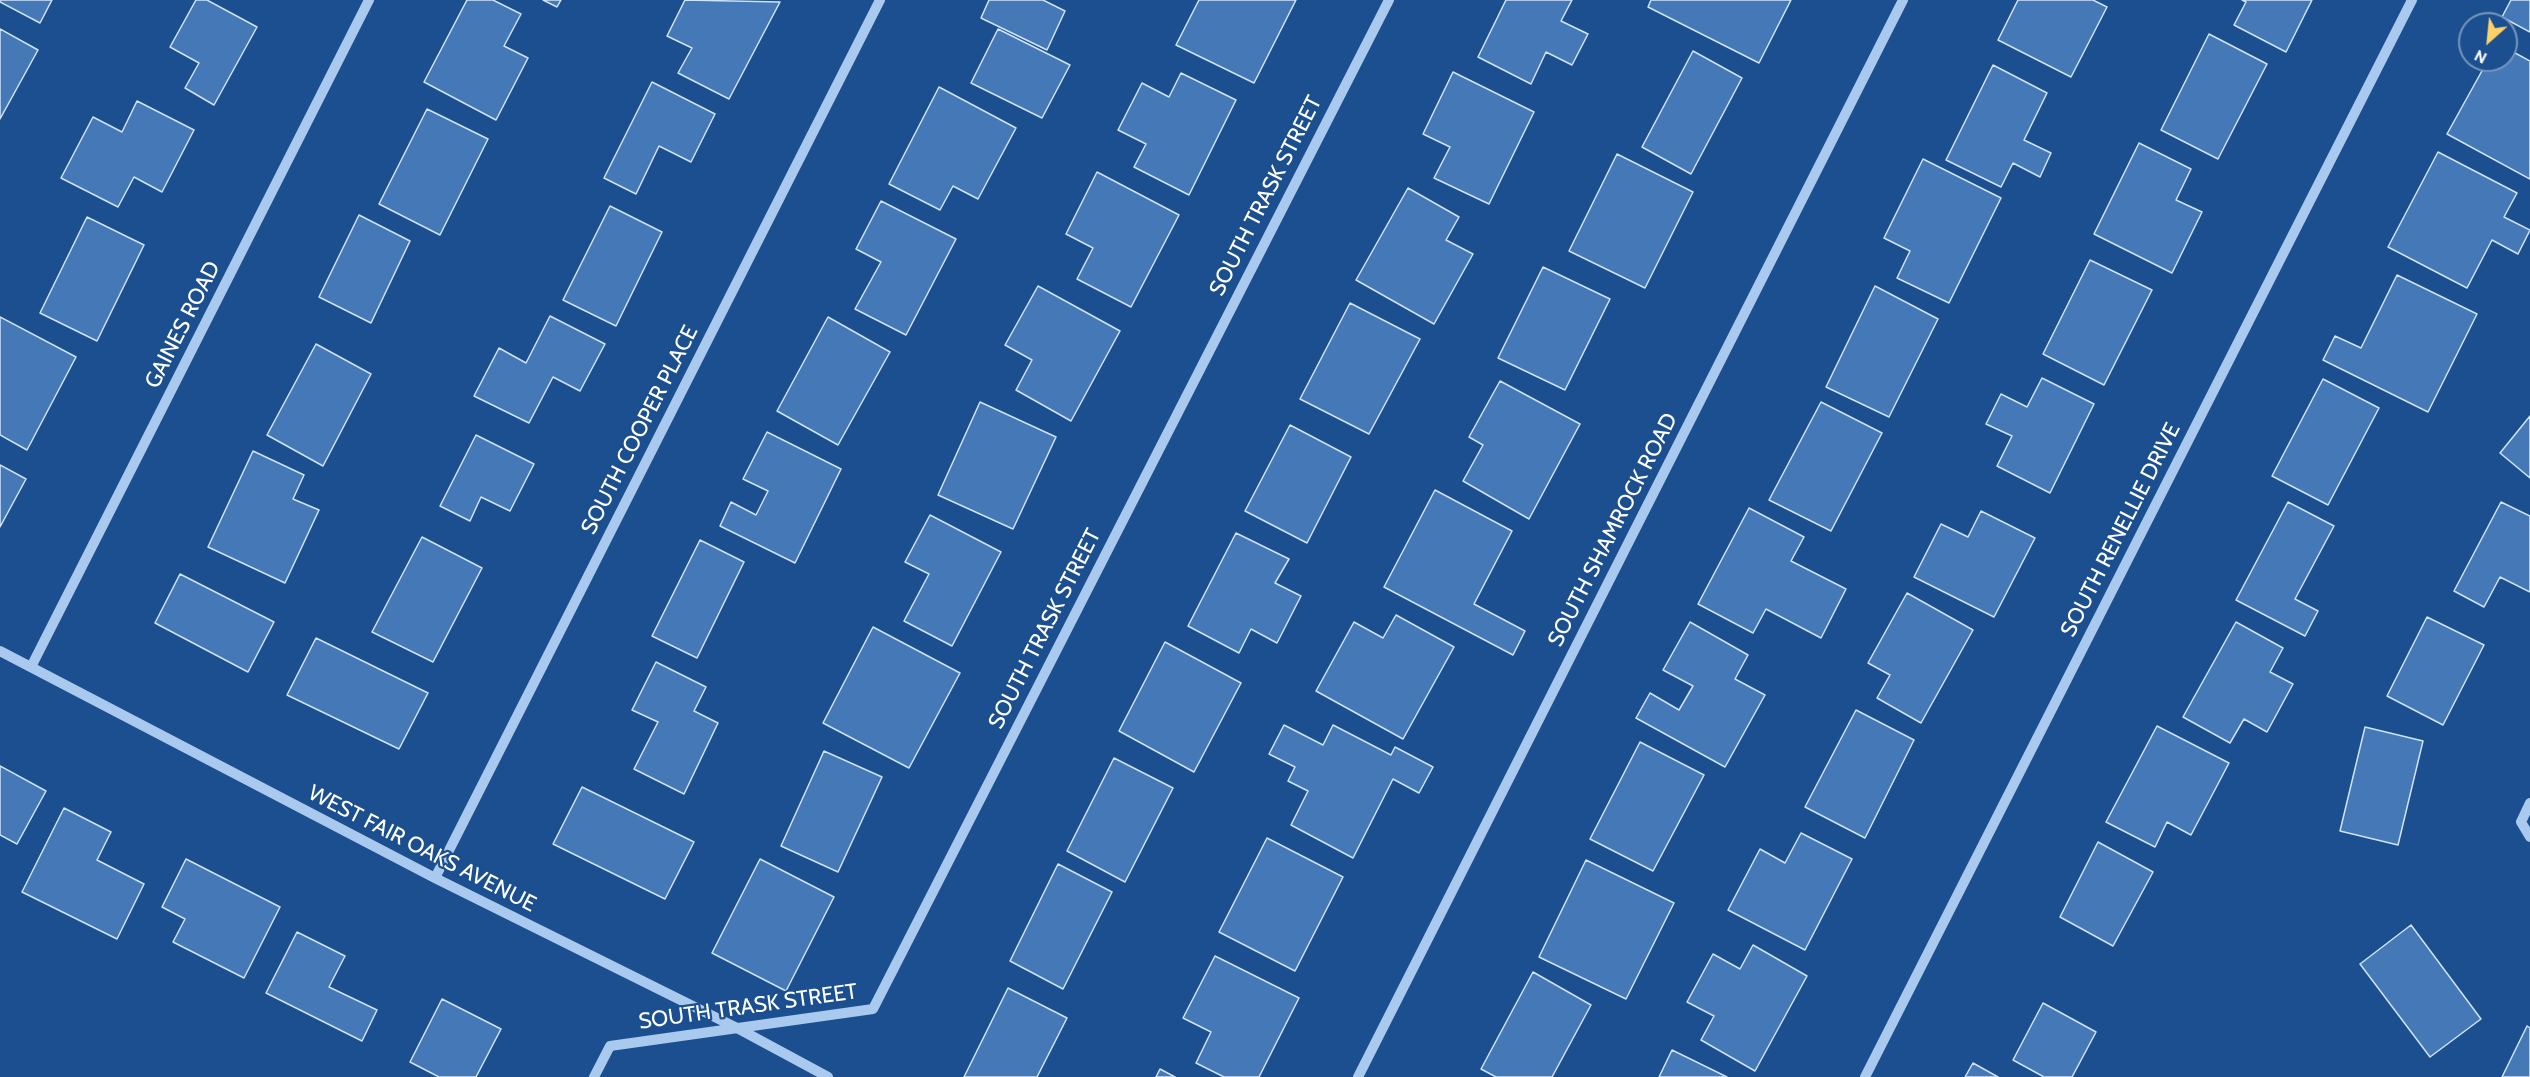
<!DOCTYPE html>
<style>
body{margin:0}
#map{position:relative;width:2530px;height:1077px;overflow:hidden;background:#1b4f8f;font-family:Cabin,sans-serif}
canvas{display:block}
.north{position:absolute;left:2458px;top:12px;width:60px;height:60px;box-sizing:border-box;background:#1b4f8f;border:2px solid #7695bc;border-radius:50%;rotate:207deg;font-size:16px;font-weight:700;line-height:24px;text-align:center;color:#fff}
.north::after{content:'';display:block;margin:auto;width:21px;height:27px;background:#ffd166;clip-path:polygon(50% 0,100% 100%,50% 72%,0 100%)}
</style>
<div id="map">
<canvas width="2530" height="1077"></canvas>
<div class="north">N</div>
</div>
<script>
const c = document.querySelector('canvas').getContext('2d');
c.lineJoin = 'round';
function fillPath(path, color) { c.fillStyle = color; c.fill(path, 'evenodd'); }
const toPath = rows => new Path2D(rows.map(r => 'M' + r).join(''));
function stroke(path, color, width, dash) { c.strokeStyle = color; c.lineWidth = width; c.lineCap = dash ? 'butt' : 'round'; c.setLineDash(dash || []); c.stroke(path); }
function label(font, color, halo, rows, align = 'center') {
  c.font = font + ' Cabin,sans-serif'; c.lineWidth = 4.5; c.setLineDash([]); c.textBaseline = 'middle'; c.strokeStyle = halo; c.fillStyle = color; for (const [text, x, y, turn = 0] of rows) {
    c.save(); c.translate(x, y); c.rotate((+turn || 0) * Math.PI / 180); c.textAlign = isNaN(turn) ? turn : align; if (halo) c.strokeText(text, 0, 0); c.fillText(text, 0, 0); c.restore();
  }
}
const building = toPath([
 [0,0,52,0,40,23,0,2,0,0],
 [196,0,207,0,257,27,214,105,185,88,199,63,170,47,196,0],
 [467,0,493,0,521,14,504,46,528,58,496,120,424,82,467,0],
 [543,0,561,0,557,7,543,0],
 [685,0,780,2,729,99,678,73,692,48,667,36,685,0],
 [989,0,1043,0,1065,11,1047,50,981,18,989,0],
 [1199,0,1296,0,1254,83,1176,45,1199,0],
 [1506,0,1572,0,1561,21,1588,34,1572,65,1546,52,1531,84,1478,57,1506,0],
 [1651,0,1791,0,1759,63,1648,7,1651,0],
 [2018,0,2093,0,2107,7,2071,77,1998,40,2018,0],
 [2242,0,2312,0,2286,52,2234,25,2246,2,2242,0],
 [2511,0,2530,0,2530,32,2502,17,2511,0],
 [0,29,38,50,0,119,0,29],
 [998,29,1070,65,1042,118,971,83,998,29],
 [2209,34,2267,64,2218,159,2161,130,2209,34],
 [2506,48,2530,61,2530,179,2447,134,2488,60,2506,60,2506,48],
 [1693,51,1742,78,1691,174,1642,147,1693,51],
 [1993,65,2047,93,2024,140,2051,153,2040,177,2013,163,2001,187,1946,160,1993,65],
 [1453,72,1534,112,1489,204,1434,178,1450,147,1423,134,1453,72],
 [1181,73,1236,100,1189,195,1134,167,1146,144,1118,130,1142,83,1169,97,1181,73],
 [652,82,715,114,691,162,659,146,636,194,604,178,652,82],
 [939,87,1016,128,978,199,953,186,940,210,889,184,939,87],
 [137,101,194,130,162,192,134,177,118,207,61,178,93,117,122,132,137,101],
 [427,109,488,139,440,235,379,204,427,109],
 [2139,143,2191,169,2176,200,2202,212,2172,273,2094,234,2139,143],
 [2438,152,2517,193,2504,217,2530,230,2518,254,2492,240,2467,288,2388,247,2438,152],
 [1617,154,1693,192,1645,288,1569,251,1617,154],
 [1923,159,2001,198,1949,303,1897,278,1910,251,1884,238,1923,159],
 [1097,172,1179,215,1131,307,1077,279,1093,248,1066,234,1097,172],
 [1408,188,1459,217,1446,240,1473,254,1434,324,1356,280,1408,188],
 [881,201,956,239,906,335,855,309,881,262,856,249,881,201],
 [610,206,662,232,616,326,563,300,610,206],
 [359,215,410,241,371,323,319,297,359,215],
 [87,217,144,245,97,341,40,313,87,217],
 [2090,260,2152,290,2104,385,2043,354,2090,260],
 [1543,267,1610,299,1565,390,1498,358,1543,267],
 [2397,275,2477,314,2428,412,2323,360,2335,336,2361,348,2397,275],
 [1038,286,1120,331,1071,421,1016,390,1032,360,1005,345,1038,286],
 [1875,286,1938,319,1889,417,1826,387,1875,286],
 [1350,303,1420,339,1369,434,1300,399,1350,303],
 [550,316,605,344,580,391,553,377,529,423,474,396,499,348,526,363,550,316],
 [0,317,76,357,27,450,0,435,0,317],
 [828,317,890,352,838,445,777,411,828,317],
 [316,344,371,374,323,466,267,435,316,344],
 [2042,378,2094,404,2050,493,1997,466,2012,436,1986,424,2001,394,2027,407,2042,378],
 [2323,379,2379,408,2328,505,2272,476,2323,379],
 [1500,381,1580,424,1529,519,1463,481,1483,445,1469,437,1500,381],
 [980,402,1056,437,1013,529,938,495,980,402],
 [1821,402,1882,433,1831,531,1769,500,1821,402],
 [2530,416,2530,478,2500,453,2530,416],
 [1290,425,1351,457,1307,543,1245,511,1290,425],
 [767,432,841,469,795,563,720,526,731,502,756,515,768,491,743,479,767,432],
 [476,435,534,464,510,511,481,497,470,521,440,506,476,435],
 [253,451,304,475,293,499,319,510,285,583,208,547,253,451],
 [0,465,26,479,0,527,0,465],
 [1435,490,1512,531,1474,604,1525,631,1513,655,1384,587,1435,490],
 [2288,502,2334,526,2295,599,2318,611,2305,636,2236,600,2288,502],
 [2501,502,2530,516,2530,592,2500,577,2484,607,2454,591,2501,502],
 [1749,508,1804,537,1791,561,1846,589,1821,638,1766,609,1753,633,1698,604,1749,508],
 [1981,511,2035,538,1994,617,1914,577,1941,524,1968,537,1981,511],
 [930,515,1001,552,952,646,904,621,929,574,905,562,930,515],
 [1236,533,1289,559,1275,583,1301,596,1277,643,1251,629,1239,653,1188,626,1236,533],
 [422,537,482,568,433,662,372,632,422,537],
 [700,540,744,562,697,658,652,636,700,540],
 [180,574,274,622,248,672,155,623,180,574],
 [1907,593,1973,630,1921,723,1877,698,1890,675,1868,663,1907,593],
 [1396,615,1454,647,1403,739,1316,691,1354,622,1383,638,1396,615],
 [2427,617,2484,645,2443,725,2387,696,2427,617],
 [1690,622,1748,655,1735,679,1765,695,1725,767,1636,718,1650,693,1679,710,1693,686,1663,670,1690,622],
 [2236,622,2283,648,2270,672,2293,684,2267,732,2244,719,2230,743,2183,717,2236,622],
 [873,627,960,673,909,768,823,723,873,627],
 [316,638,428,693,399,749,287,695,316,638],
 [1165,642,1241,683,1194,772,1119,731,1165,642],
 [656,662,706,687,694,711,718,723,684,794,634,769,658,722,632,710,656,662],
 [1856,710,1914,740,1865,838,1805,807,1856,710],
 [1284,725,1323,745,1333,725,1391,755,1395,747,1433,767,1419,793,1393,779,1353,858,1291,825,1308,791,1288,781,1295,767,1269,754,1284,725],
 [2157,726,2229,763,2191,835,2167,822,2155,847,2106,822,2157,726],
 [2365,727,2423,741,2398,845,2340,831,2365,727],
 [1640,742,1704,775,1653,871,1590,839,1640,742],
 [824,751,882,777,838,872,781,846,824,751],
 [1114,758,1173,788,1125,882,1067,851,1114,758],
 [0,766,46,791,17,844,0,835,0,766],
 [582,787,694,842,665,899,553,844,582,787],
 [64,808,111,832,97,860,144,884,117,939,22,892,64,808],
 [1801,833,1852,859,1805,950,1728,910,1760,849,1785,863,1801,833],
 [1267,838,1343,877,1295,971,1219,932,1267,838],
 [2098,842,2153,872,2113,946,2060,917,2098,842],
 [186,859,280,907,244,978,173,942,185,919,162,907,186,859],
 [760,859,834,897,786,991,712,953,760,859],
 [1586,860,1674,903,1626,999,1539,957,1586,860],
 [1058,864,1112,892,1063,989,1010,961,1058,864],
 [2411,925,2481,1019,2430,1057,2360,964,2411,925],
 [297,932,345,956,329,987,377,1010,362,1041,266,993,297,932],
 [1753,945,1807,976,1755,1071,1701,1040,1714,1016,1687,1002,1713,954,1740,969,1753,945],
 [1215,956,1299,998,1259,1077,1224,1077,1196,1063,1211,1032,1183,1018,1215,956],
 [1533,972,1591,1005,1552,1077,1496,1077,1481,1069,1533,972],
 [1008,988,1067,1018,1037,1077,964,1077,1008,988],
 [442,999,501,1029,476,1077,439,1077,410,1062,442,999],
 [2043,1003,2096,1032,2072,1077,2044,1077,2013,1060,2043,1003],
 [2527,1026,2530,1028,2530,1077,2502,1077,2527,1026],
 [1672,1050,1727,1077,1659,1077,1672,1050],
 [1973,1063,1998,1077,1965,1077,1973,1063],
 [1160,1069,1175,1077,1156,1077,1160,1069]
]);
fillPath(building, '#4478b7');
stroke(building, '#cfe3fa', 1.5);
stroke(toPath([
 [0,651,435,878,739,1029,828,1077],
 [31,667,369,0],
 [2530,803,2521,822,2530,837],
 [435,878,880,0],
 [594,1077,610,1046,873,1009,1389,0],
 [1358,1077,1903,0],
 [1865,1077,2412,0]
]), '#a9c9ee', 10);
label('22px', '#fff', '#1b4f8f', [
 ["SOUTH TRASK STREET",1266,196,-63],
 ["GAINES ROAD",183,325,-63],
 ["SOUTH COOPER PLACE",640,430,-63],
 ["SOUTH SHAMROCK ROAD",1613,530,-63],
 ["SOUTH RENELLIE DRIVE",2121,530,-63],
 ["SOUTH TRASK STREET",1045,629,-63],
 ["WEST FAIR OAKS AVENUE",422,849,27],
 ["SOUTH TRASK STREET",748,1007,-8]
]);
</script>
